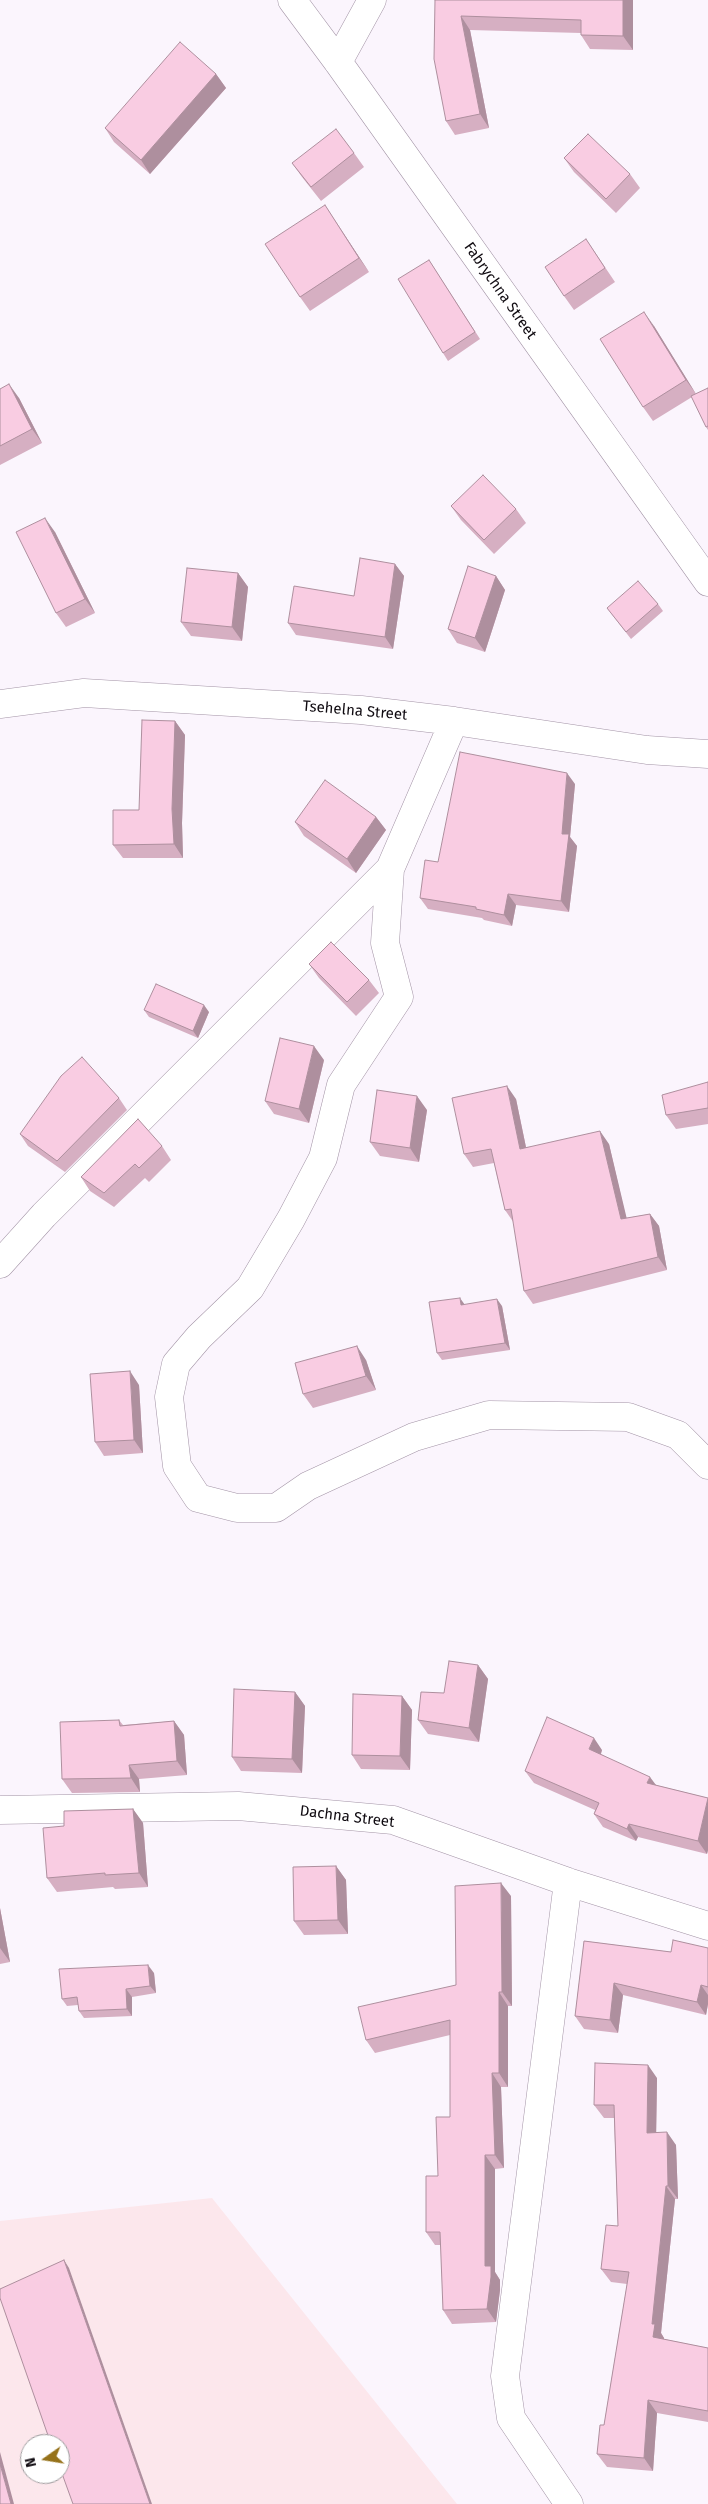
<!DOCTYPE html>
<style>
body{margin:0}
#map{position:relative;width:708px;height:2504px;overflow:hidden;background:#fbf5fd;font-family:"Fira Sans",sans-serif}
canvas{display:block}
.north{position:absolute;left:20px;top:2434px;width:50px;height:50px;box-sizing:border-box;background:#fff;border:1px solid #9f9d9f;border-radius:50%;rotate:257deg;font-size:14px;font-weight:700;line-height:20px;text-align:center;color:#0f0a10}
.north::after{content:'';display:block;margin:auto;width:18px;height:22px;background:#96721b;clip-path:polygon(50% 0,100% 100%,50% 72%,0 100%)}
</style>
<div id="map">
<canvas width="708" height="2504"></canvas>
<div class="north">N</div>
</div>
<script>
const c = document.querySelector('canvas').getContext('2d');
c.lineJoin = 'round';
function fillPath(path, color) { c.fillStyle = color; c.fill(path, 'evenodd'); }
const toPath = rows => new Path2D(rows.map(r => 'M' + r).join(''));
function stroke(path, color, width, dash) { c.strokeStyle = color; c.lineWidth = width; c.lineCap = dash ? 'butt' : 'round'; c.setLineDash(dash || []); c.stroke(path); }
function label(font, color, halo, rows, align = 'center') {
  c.font = font + ' "Fira Sans",sans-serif'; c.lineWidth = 5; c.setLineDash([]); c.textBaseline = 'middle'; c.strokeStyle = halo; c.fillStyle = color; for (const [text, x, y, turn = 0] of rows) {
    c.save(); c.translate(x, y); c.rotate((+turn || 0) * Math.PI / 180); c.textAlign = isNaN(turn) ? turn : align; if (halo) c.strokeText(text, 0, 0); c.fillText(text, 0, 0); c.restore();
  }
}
fillPath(toPath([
 [212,2198,457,2504,0,2504,0,2221],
 [30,2444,60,2444,60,2474,30,2474]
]), '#fce7ec');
const street = toPath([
 [292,0,338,62,708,582],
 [338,62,372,0],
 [0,704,84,693,361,710,454,721,647,750,708,754],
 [390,869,385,943,399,997,341,1085,323,1158,291,1219,250,1288,199,1337,176,1364,169,1397,177,1466,198,1498,237,1508,276,1508,308,1486,414,1437,489,1415,628,1417,678,1435,708,1465],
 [0,1264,44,1215,390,869,454,721],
 [0,1810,238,1806,393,1820,568,1882,708,1926],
 [568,1882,505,2376,511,2418,569,2504]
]);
stroke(street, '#a394a6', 29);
stroke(street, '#fff', 28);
fillPath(toPath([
 [435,0,633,0,633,50,590,49,581,35,581,33,470,30,489,128,455,135,446,121],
 [216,74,226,88,150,174,114,142,105,128],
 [354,153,364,167,321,201,302,177,292,163],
 [564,158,630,174,640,188,616,213,574,172],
 [325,205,369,272,310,311,300,297],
 [586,239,615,282,574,310,564,296],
 [429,260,480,339,448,361,443,353],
 [654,326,696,394,708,388,708,430,706,427,692,397,653,421,643,407],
 [0,389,19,398,42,443,0,465],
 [451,506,516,509,526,523,494,554,461,520],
 [55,532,95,613,66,627,56,613],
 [395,564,404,576,393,649,296,635,288,623,354,596],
 [238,573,248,587,242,641,191,636,181,622],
 [496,576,505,590,485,652,457,643,448,629],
 [658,604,663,611,631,639,607,608],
 [175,721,185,735,182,823,183,858,123,858,113,845,139,810],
 [575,784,570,837,577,846,569,912,516,905,512,926,484,920,482,918,428,909,420,898,438,862],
 [376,817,386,830,356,873,304,836,295,822],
 [309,964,369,980,379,993,356,1016,319,978],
 [144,1010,209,1012,198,1038,149,1017],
 [324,1060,309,1123,274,1114,265,1101],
 [708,1082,708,1124,676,1129,666,1115],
 [119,1098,127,1110,65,1172,28,1146,20,1134],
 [516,1099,526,1147,609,1144,626,1218,650,1214,659,1226,667,1270,533,1304,524,1291,514,1223,505,1210,494,1163,473,1167,464,1154],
 [427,1110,419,1162,380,1156,370,1142],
 [162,1146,171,1160,149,1182,145,1178,114,1207,90,1191,81,1177],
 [465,1305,502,1306,510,1350,442,1360,437,1353],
 [366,1360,376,1390,313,1408,303,1394],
 [139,1385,143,1453,104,1456,95,1442],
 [478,1665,488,1679,479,1742,428,1734,418,1720,444,1693],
 [295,1692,305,1706,302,1773,241,1771,232,1757],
 [402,1696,412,1710,410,1770,361,1769,352,1755],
 [119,1720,123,1725,174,1721,184,1735,187,1775,139,1779,140,1792,72,1793,62,1779],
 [602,1750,601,1754,656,1785,708,1798,708,1850,707,1854,638,1837,636,1841,603,1827,594,1814,595,1810,534,1783,525,1771],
 [133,1809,143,1823,148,1887,115,1889,113,1887,57,1892,47,1878,64,1826],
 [336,1866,346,1880,348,1934,304,1935,294,1921],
 [511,1896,512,2006,508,2006,508,2087,501,2087,504,2168,495,2169,495,2272,500,2280,500,2290,496,2322,452,2324,443,2310,441,2245,435,2245,426,2232,438,2176,450,2117,450,2035,375,2053,366,2040,456,1985],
 [0,1908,10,1962,0,1964],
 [584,1941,671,1952,708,1948,708,2004,706,2015,623,1995,618,2033,584,2029,575,2016],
 [154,1973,156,1993,132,1997,132,2016,84,2018,79,2011,78,2005,67,2006,62,1999],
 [657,2078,656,2132,676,2145,678,2199,675,2199,661,2333,664,2338,664,2339,708,2348,708,2422,657,2413,653,2471,607,2467,597,2454,604,2425,627,2284,611,2282,601,2269,618,2226,614,2118,604,2118,594,2105]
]), '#d6afc2');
fillPath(toPath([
 [623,0,633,0,633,50,623,36],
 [461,16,470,30,489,128,480,114],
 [216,74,226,88,150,174,141,160],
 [325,205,334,219,369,272,359,258],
 [644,312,654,326,696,394,686,380],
 [9,384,19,398,42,443,32,429],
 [45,518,55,532,95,613,85,599],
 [395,564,404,576,393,649,385,637],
 [238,573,248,587,242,641,232,627],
 [496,576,505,590,485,652,475,638],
 [175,721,185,735,182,823,183,858,174,844,172,809],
 [567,773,575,784,570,837,577,846,569,912,561,901,562,834],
 [376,817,386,830,356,873,347,859],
 [508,894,516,905,512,926,504,915],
 [204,1005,209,1012,198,1038,193,1031],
 [314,1046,324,1060,309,1123,299,1109],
 [507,1086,516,1099,529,1162,520,1149],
 [417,1096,427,1110,419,1162,410,1148],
 [600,1131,609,1144,630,1232,621,1219],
 [650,1214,659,1226,667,1270,658,1257],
 [460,1298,465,1305,461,1305],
 [497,1299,502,1306,510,1350,505,1343],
 [357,1346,366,1360,376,1390,366,1376],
 [130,1371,139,1385,143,1453,134,1440],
 [478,1665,488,1679,479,1742,469,1728],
 [295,1692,305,1706,302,1773,292,1759],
 [402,1696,412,1710,410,1770,400,1756],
 [174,1721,184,1735,187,1775,177,1761],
 [594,1738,602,1750,598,1762,589,1749],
 [129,1765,139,1779,140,1792,131,1778],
 [650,1777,659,1789,647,1783],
 [708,1798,708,1850,707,1854,698,1841],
 [133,1809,143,1823,148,1887,139,1873],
 [629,1824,638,1837,636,1841,627,1829],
 [336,1866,346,1880,348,1934,338,1920],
 [501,1883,511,1896,512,2006,502,1992],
 [0,1908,10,1962,0,1948],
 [148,1965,154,1973,156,1993,150,1986],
 [614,1983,623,1995,618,2033,610,2020],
 [701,1985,708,1995,708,2004,706,2015,697,2002],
 [126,1989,132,1997,132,2016,127,2009],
 [499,1992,508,2006,508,2087,499,2073],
 [648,2065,657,2078,656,2146,647,2133],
 [492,2073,501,2087,504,2168,495,2155],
 [667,2132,676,2145,678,2199,668,2186],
 [485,2155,495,2169,495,2272,500,2280,500,2290,496,2322,487,2309,485,2266],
 [666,2186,675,2199,661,2333,664,2338,662,2350,653,2337,652,2324],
 [64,2260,69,2268,152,2504,150,2504],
 [648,2400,657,2413,653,2471,644,2458],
 [0,2452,14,2504,11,2504,0,2464]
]), '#ae8f9e');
const building = toPath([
 [435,0,623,0,623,36,581,35,581,20,461,16,480,114,446,121,434,59,435,0],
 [180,42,216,74,141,160,105,128,180,42],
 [336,129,354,153,311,187,292,163,336,129],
 [588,134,630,174,606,199,564,158,588,134],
 [325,205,359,258,300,297,265,244,325,205],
 [586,239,605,268,564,296,545,267,586,239],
 [429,260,475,332,443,353,398,279,429,260],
 [644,312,686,380,643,407,600,339,644,312],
 [9,384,32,429,0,446,0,389,9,384],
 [708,388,708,426,706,427,691,396,708,388],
 [483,475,516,509,484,540,451,506,483,475],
 [45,518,85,599,56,613,16,532,45,518],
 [360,558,395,564,385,637,288,623,294,586,354,596,360,558],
 [468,566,496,576,475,638,448,629,468,566],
 [187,568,238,573,232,627,181,622,187,568],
 [638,581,658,604,626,632,607,608,638,581],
 [142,720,175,721,172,809,174,844,113,845,113,810,139,810,142,720],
 [460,752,567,773,562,834,569,834,561,901,508,894,504,915,476,909,476,907,420,898,425,860,438,862,460,752],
 [325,780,376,817,347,859,295,822,325,780],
 [331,942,369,980,347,1002,309,964,331,942],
 [156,984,204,1005,193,1031,144,1010,156,984],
 [280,1038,314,1046,299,1109,265,1101,280,1038],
 [82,1057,119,1098,57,1161,20,1134,61,1076,82,1057],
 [708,1082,708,1108,666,1115,662,1095,708,1082],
 [507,1086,520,1149,600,1131,621,1219,650,1214,658,1257,524,1291,511,1209,505,1210,491,1149,464,1154,452,1098,507,1086],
 [377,1090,417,1096,410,1148,370,1142,377,1090],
 [138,1119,162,1146,139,1168,135,1164,104,1193,81,1177,138,1119],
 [460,1298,461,1305,497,1299,505,1343,437,1353,429,1302,460,1298],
 [357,1346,366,1376,303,1394,295,1363,357,1346],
 [130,1371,134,1440,95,1442,90,1374,130,1371],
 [449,1661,478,1665,469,1728,418,1720,421,1692,444,1693,449,1661],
 [234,1689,295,1692,292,1759,232,1757,234,1689],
 [353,1694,402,1696,400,1756,352,1755,353,1694],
 [547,1717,594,1738,589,1749,650,1777,647,1783,708,1798,698,1841,629,1824,627,1829,594,1814,599,1803,525,1771,547,1717],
 [119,1720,120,1726,174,1721,177,1761,129,1765,131,1778,62,1779,60,1722,119,1720],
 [133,1809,139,1873,105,1875,105,1873,47,1878,43,1828,64,1826,64,1811,133,1809],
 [336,1866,338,1920,294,1921,293,1867,336,1866],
 [501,1883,502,1992,499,1992,499,2073,492,2073,495,2155,485,2155,485,2266,491,2266,491,2277,487,2309,443,2310,440,2232,426,2232,426,2176,438,2176,436,2117,450,2117,450,2020,366,2040,358,2007,456,1985,455,1886,501,1883],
 [673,1940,708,1948,708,1987,701,1985,697,2002,614,1983,610,2020,575,2016,584,1941,671,1952,673,1940],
 [148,1965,150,1986,126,1989,127,2009,79,2011,77,1997,62,1999,59,1969,148,1965],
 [595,2063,648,2065,647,2133,667,2132,668,2186,666,2186,652,2324,655,2324,653,2337,708,2348,708,2411,648,2400,644,2458,597,2454,600,2425,604,2425,629,2272,601,2269,606,2225,618,2226,614,2105,594,2105,595,2063],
 [64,2260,150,2504,73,2504,60,2468,60,2444,51,2444,0,2298,0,2289,64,2260],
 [0,2464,11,2504,0,2504,0,2464]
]);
fillPath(building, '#f9cce2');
stroke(building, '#ae8f9e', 1);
label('15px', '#0f0a10', '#fff', [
 ["Fabrychna Street",500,291,55],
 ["Tsehelna Street",355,711,5],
 ["Dachna Street",347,1817,7]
]);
</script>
